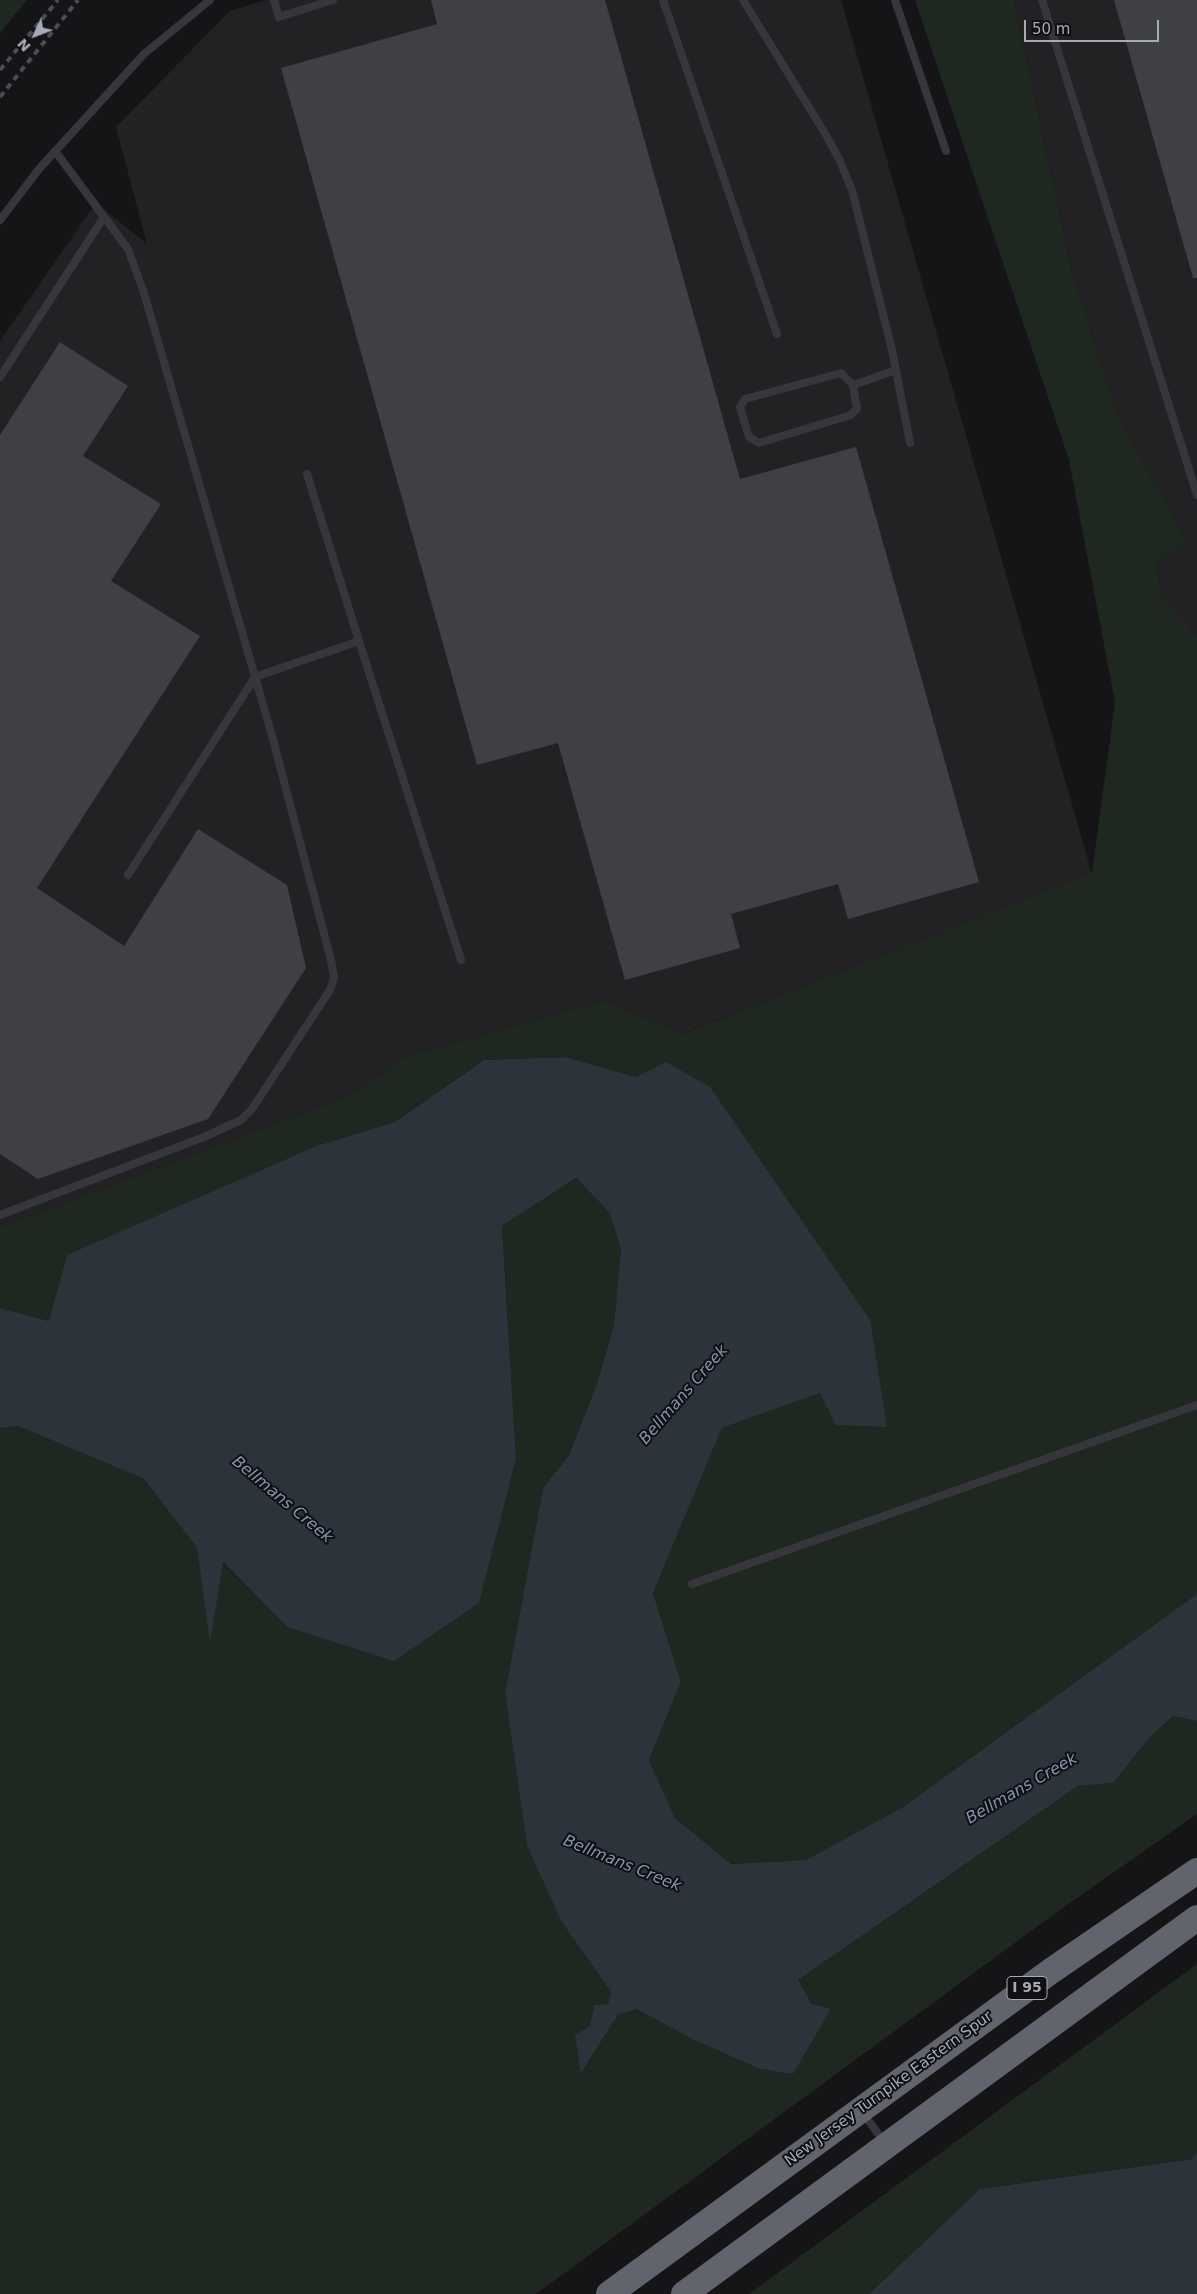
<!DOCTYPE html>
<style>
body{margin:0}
#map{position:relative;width:1197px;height:2294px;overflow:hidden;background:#151517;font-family:"DejaVu Sans",sans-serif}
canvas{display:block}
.north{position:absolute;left:10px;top:10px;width:50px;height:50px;-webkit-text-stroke:4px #101012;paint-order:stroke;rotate:227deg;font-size:14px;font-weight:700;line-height:20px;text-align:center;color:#a7abb8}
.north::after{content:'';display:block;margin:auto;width:18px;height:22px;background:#a7abb8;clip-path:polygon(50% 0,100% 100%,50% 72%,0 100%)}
.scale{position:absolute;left:1024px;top:20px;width:135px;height:22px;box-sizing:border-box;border:2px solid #a7abb8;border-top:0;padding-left:6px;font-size:15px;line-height:18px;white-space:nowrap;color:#a7abb8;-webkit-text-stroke:4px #101012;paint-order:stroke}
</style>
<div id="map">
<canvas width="1197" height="2294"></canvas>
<div class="north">N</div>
<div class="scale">50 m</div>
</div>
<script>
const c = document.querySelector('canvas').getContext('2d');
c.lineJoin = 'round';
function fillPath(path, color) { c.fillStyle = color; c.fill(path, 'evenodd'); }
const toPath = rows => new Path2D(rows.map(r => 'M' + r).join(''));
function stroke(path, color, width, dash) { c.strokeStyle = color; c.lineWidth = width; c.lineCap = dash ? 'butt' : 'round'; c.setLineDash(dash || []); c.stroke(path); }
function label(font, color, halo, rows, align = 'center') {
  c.font = font + ' "DejaVu Sans",sans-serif'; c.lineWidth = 4; c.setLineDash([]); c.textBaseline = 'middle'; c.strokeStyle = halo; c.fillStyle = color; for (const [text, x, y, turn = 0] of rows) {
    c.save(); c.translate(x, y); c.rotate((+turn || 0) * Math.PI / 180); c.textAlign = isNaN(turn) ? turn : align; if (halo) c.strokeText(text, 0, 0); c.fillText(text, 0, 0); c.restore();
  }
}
fillPath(toPath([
 [266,0,841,0,1092,874,681,1034,605,1000,407,1056,348,1096,0,1227,0,341,96,203,147,244,116,127,230,11],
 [1014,0,1197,0,1197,635,1162,598,1156,560,1188,543,1118,416,1072,271]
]), '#222124');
fillPath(toPath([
 [0,0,27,0,0,33],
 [915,0,1014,0,1072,271,1118,416,1188,543,1156,560,1162,598,1197,635,1197,1594,903,1807,806,1860,731,1864,675,1818,649,1760,681,1682,653,1593,722,1428,820,1393,667,1062,636,1077,566,1057,484,1060,395,1122,319,1145,49,1321,0,1308,0,1227,348,1096,407,1056,605,1000,682,1034,1092,873,1115,702,1069,460],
 [576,1178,609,1212,621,1249,614,1325,597,1383,569,1455,543,1488,505,1693,527,1846,561,1921,611,1992,608,2004,594,2005,582,2072,618,2015,636,2009,694,2040,760,2069,793,2074,831,2009,811,2003,798,1980,1078,1786,1113,1783,1151,1736,1173,1716,1197,1721,1197,1814,1057,1912,536,2294,0,2294,0,1428,18,1426,144,1479,197,1548,210,1642,222,1562,287,1627,516,1458,502,1226],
 [1197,1964,1197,2153,1192,2159,980,2189,869,2294,749,2294]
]), '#1f2721');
fillPath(toPath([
 [566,1057,636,1077,666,1062,710,1087,870,1320,887,1427,836,1425,820,1393,722,1428,653,1593,681,1682,649,1760,675,1818,731,1864,806,1860,903,1807,1197,1594,1197,1721,1173,1716,1151,1736,1113,1783,1078,1786,798,1980,811,2003,831,2009,793,2074,760,2069,694,2040,636,2009,618,2015,581,2073,575,2035,590,2026,594,2005,608,2004,611,1992,561,1921,527,1846,505,1693,543,1488,569,1455,597,1383,614,1325,621,1249,609,1212,576,1178,502,1226,516,1458,479,1603,394,1661,287,1627,223,1562,210,1644,197,1548,144,1479,18,1426,0,1428,0,1308,49,1321,67,1255,319,1145,395,1122,484,1060],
 [1197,2153,1197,2294,869,2294,980,2189,1192,2159]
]), '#2b333b');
fillPath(toPath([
 [431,0,605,0,740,479,856,447,979,882,848,919,838,884,731,914,740,948,625,980,558,743,477,765,281,68,437,24],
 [1114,0,1197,0,1197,278,1193,278],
 [60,342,128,386,83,456,161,504,111,581,200,636,37,888,124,946,198,829,287,885,306,968,208,1119,38,1179,0,1154,0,435]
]), '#3f4044');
stroke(toPath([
 [274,0,279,17,333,0],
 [663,0,777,334],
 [743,0,826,135,839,159,852,190,892,350,910,443],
 [895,0,946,151],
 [1042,0,1197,495],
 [0,220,39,169,144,54,210,0],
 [0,377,104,217],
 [853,385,857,409,851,415,759,443,749,437,740,407,745,399,841,373,853,385,896,370],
 [307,474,359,641],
 [128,875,255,677,359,641,461,960],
 [0,1215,204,1137,241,1120,252,1109,330,990,334,978,331,960,271,732,144,293,128,249,55,151],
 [692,1584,1197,1405],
 [863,2113,884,2142]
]), '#36373c', 8);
stroke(toPath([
 [609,2294,1051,1971,1197,1871],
 [684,2294,1197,1918]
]), '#62646d', 26);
stroke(toPath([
 [0,70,58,0],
 [0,97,78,0]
]), '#4b4d53', 4, [6, 5]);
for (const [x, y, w] of [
 [1027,1988,40]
]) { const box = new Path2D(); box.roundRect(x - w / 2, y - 11.5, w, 23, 4); c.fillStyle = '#101012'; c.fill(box); stroke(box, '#a7abb8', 1); }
label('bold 14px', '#a7abb8', null, [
 ["I 95",1027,1988]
]);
label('15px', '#a7abb8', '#101012', [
 ["New Jersey Turnpike Eastern Spur",889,2089,-36]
]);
label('italic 16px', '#7d96b3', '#101012', [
 ["Bellmans Creek",684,1395,-49],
 ["Bellmans Creek",282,1500,40],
 ["Bellmans Creek",1022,1789,-30],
 ["Bellmans Creek",622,1864,22]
]);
</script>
